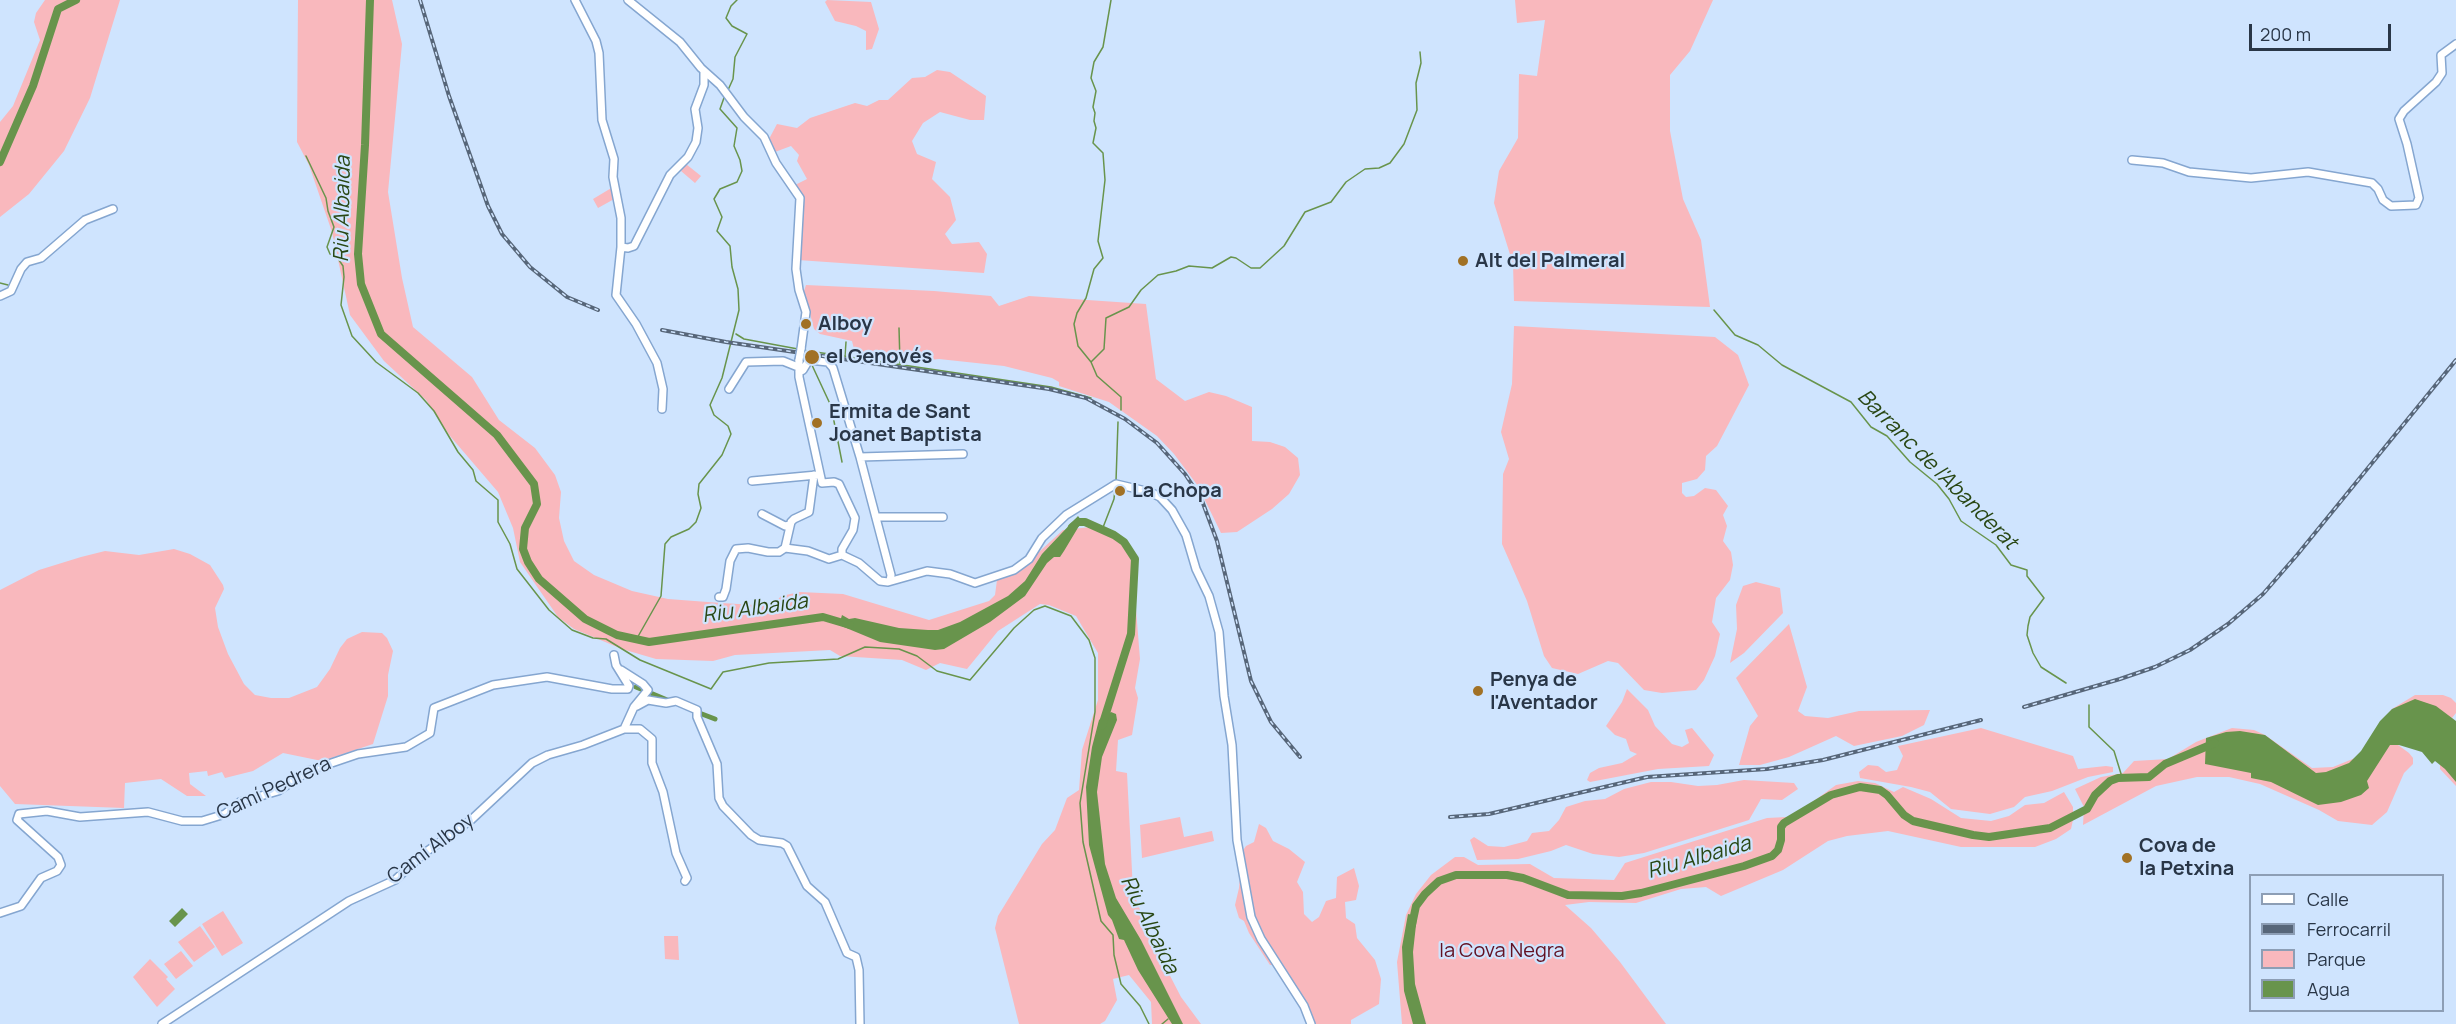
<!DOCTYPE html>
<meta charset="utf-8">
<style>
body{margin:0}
#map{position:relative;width:2456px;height:1024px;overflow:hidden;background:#cfe4fe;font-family:Manrope,sans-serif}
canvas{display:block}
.legend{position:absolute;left:2249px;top:874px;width:195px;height:138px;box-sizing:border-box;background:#cfe4fe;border:2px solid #8d9eb5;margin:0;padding:8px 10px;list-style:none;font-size:18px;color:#293647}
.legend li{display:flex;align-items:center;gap:12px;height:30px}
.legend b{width:30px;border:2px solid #8d9eb5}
.scale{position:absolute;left:2249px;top:24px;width:142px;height:27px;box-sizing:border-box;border:3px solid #293647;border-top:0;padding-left:8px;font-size:18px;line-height:21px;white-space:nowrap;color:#293647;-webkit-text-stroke:4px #cfe4fe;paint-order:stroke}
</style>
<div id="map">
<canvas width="2456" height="1024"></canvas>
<ul class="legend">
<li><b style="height:8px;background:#fff"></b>Calle</li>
<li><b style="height:8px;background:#576679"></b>Ferrocarril</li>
<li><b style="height:16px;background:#f9b8bd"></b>Parque</li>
<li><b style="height:16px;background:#68944c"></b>Agua</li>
</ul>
<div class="scale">200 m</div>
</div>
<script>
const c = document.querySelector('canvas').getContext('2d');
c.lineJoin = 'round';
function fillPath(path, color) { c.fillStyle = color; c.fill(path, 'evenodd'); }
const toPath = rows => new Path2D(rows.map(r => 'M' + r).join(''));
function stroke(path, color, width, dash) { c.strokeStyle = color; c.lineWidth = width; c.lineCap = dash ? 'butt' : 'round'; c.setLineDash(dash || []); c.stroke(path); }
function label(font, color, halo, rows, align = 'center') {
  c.font = font + ' Manrope,sans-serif'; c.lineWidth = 4.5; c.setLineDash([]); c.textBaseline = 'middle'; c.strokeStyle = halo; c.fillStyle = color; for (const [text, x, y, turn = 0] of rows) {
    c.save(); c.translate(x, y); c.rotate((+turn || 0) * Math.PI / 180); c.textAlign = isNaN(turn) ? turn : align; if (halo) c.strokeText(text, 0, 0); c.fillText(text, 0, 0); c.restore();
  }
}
fillPath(toPath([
 [45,0,120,0,90,98,64,151,29,194,0,217,0,122,13,106,40,40,34,22,36,13],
 [298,0,392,0,402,44,388,192,402,278,413,327,472,377,499,420,535,448,555,475,561,492,559,518,564,541,574,561,594,575,632,591,668,599,721,603,772,606,781,596,800,592,843,594,929,620,989,601,995,595,997,580,1017,572,1063,530,1091,527,1121,542,1132,560,1140,659,1135,688,1138,698,1132,735,1118,740,1116,771,1127,773,1133,891,1150,937,1181,997,1201,1024,1152,1024,1151,1002,1129,975,1113,979,1117,1000,1105,1021,1100,1024,1019,1024,995,928,998,916,1042,844,1055,830,1067,798,1079,790,1082,750,1098,700,1098,653,1076,616,1049,605,1040,604,998,631,967,669,940,663,926,670,902,660,840,656,830,650,735,655,713,661,656,659,622,649,574,629,558,617,520,562,513,528,498,492,450,436,426,400,384,361,350,315,332,232,309,165,297,142],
 [827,0,871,2,879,29,872,49,866,50,866,31,856,26,835,21,825,2],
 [1515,0,1713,0,1690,51,1670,75,1670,131,1683,199,1701,240,1710,307,1514,301,1513,264,1494,203,1499,171,1518,138,1519,74,1537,76,1545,20,1517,23],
 [937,70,950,72,986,96,984,120,970,120,940,112,923,123,912,141,917,154,936,162,932,179,950,197,956,220,945,234,952,244,979,242,987,254,984,273,798,260,803,205,795,185,807,179,797,161,799,155,791,146,775,152,772,146,769,139,777,124,797,128,810,118,855,103,867,106,879,100,888,100,912,78,925,77],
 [686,164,701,176,695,183,681,171],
 [613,187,616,198,598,208,593,199],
 [806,285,934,291,991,296,999,306,1029,296,1146,304,1156,379,1185,401,1209,392,1226,396,1252,407,1252,441,1270,442,1285,447,1298,458,1300,475,1289,494,1272,509,1237,532,1221,533,1198,486,1174,454,1157,436,1109,402,1059,386,1059,382,1052,378,1004,366,939,359,919,361,905,357,868,359,856,357,852,341,820,334,814,329,804,291],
 [1514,326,1715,337,1738,355,1749,385,1717,446,1706,456,1705,470,1697,479,1682,483,1682,493,1686,497,1694,496,1705,488,1716,490,1728,506,1723,515,1727,526,1723,541,1731,552,1733,565,1730,580,1716,598,1712,622,1720,634,1715,656,1704,680,1696,690,1662,693,1644,690,1618,663,1608,661,1578,674,1552,668,1544,656,1527,601,1502,544,1503,474,1509,459,1501,432,1512,384],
 [174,549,190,554,210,565,223,585,224,589,215,608,218,627,228,654,244,684,255,695,271,698,289,698,317,687,330,669,340,648,347,639,362,632,382,633,387,638,393,651,388,675,388,696,373,744,322,761,283,753,253,771,225,778,222,772,208,776,207,771,189,773,190,784,206,796,187,796,161,779,125,783,124,808,15,804,0,786,0,590,39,570,81,557,105,551,139,555],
 [1756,582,1780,588,1783,613,1744,653,1730,663,1737,629,1736,605,1743,586],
 [1789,624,1807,687,1798,711,1805,716,1828,718,1859,711,1930,710,1924,725,1902,736,1854,746,1836,736,1789,757,1760,765,1739,765,1750,726,1758,716,1736,678],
 [1627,689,1648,710,1655,726,1672,744,1682,747,1689,743,1685,730,1692,728,1714,755,1709,766,1658,769,1590,782,1587,780,1590,773,1599,768,1622,763,1637,754,1630,751,1626,739,1615,735,1606,726,1622,702],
 [2415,695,2443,695,2451,698,2456,703,2456,713,2452,718,2456,723,2456,786,2440,769,2440,750,2394,742,2409,753,2413,758,2413,764,2404,773,2387,812,2372,825,2338,821,2319,810,2260,784,2229,777,2197,777,2156,786,2083,825,2084,807,2075,789,2101,777,2123,773,2134,761,2168,759,2196,742,2232,728,2254,730,2265,735,2312,768,2333,767,2360,756,2377,727,2392,709],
 [1981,728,2073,756,2078,769,2106,766,2113,767,2113,772,2088,777,2052,791,2025,797,2014,807,1990,814,1951,809,1930,792,1911,787,1860,778,1859,772,1868,765,1878,766,1886,772,1897,770,1903,756,1898,746],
 [1744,780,1794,783,1798,789,1782,800,1761,799,1749,820,1644,853,1619,857,1593,854,1566,845,1551,851,1518,859,1477,860,1470,840,1474,837,1488,846,1504,847,1527,841,1532,833,1549,831,1559,820,1566,807,1585,801,1605,799,1624,789,1651,782,1671,782,1698,786,1717,785],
 [1858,781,1875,783,1894,792,1903,787,1931,799,1961,818,1991,821,2009,816,2025,805,2044,803,2064,792,2073,807,2073,820,2071,829,2056,839,2035,847,1961,847,1888,831,1847,836,1828,841,1783,870,1721,896,1706,887,1681,889,1636,903,1589,902,1565,905,1591,928,1620,962,1666,1024,1402,1024,1397,962,1406,915,1416,894,1431,875,1455,857,1464,857,1478,865,1530,864,1554,878,1614,880,1625,863,1767,818,1787,817,1800,811,1836,785],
 [1180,817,1184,837,1212,831,1214,841,1142,858,1140,825],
 [1259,824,1266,828,1273,841,1289,849,1305,862,1297,882,1303,892,1304,914,1312,922,1319,917,1326,901,1336,898,1337,877,1354,868,1359,886,1356,900,1345,902,1346,918,1355,924,1357,938,1375,960,1381,979,1379,1004,1351,1020,1351,1024,1314,1024,1281,965,1270,965,1249,933,1244,921,1239,918,1235,905,1239,888,1242,852,1246,846,1254,842],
 [223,911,243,943,222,956,202,924],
 [200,926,215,947,194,962,178,942],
 [664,936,678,936,679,960,665,959],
 [181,951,193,966,176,979,164,964],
 [150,959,168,977,166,979,175,989,157,1007,133,977]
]), '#f9b8bd');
fillPath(toPath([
 [1078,516,1082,521,1064,551,1060,557,1054,557,1047,563,1025,596,990,622,944,649,935,650,880,642,839,625,842,615,849,619,855,618,899,628,928,630,938,630,960,622,1008,596,1025,581,1042,554],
 [2415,699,2436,706,2456,721,2456,782,2445,769,2435,761,2432,764,2422,752,2399,745,2390,745,2367,781,2369,788,2361,795,2341,802,2318,805,2271,782,2251,778,2251,773,2205,764,2206,738,2226,732,2240,731,2265,735,2316,773,2326,772,2349,763,2361,751,2380,721,2392,709],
 [1111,712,1116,714,1117,720,1102,757,1097,792,1105,864,1116,898,1141,940,1183,1024,1172,1024,1138,970,1124,940,1119,939,1112,920,1108,915,1089,845,1086,787,1092,747,1099,720],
 [182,908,188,914,175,927,169,921],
 [1408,914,1417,916,1413,952,1415,984,1426,1024,1413,1024,1404,991,1402,947]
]), '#68944c');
stroke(toPath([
 [1111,0,1103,47,1094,62,1091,78,1096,91,1093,107,1095,113,1094,121,1096,128,1093,143,1103,153,1105,180,1098,241,1103,258,1094,269,1086,298,1077,313,1074,324,1078,346,1091,362,1097,376,1121,397,1121,410],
 [728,90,733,79,735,57,747,34,732,26,726,18,731,6,737,0],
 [306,156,326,198,328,211,334,227,327,247,330,254,337,257,343,266,344,277,341,305,352,336,376,362,418,393,434,411,458,452,473,470,476,481,498,500,498,522,510,544,517,569,549,610,572,630,593,638,606,639,640,660,711,689,723,672,769,663,838,659,865,647,899,649,917,656,937,671,970,680,1014,628,1034,610,1045,606,1071,616,1089,640,1095,658,1095,712,1080,803,1083,842,1101,921,1113,935,1114,955,1121,984,1140,1006,1149,1024],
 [0,283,8,285],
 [1714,310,1735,335,1758,345,1782,365,1851,402,1871,427,1887,436,1910,462,1937,484,1949,499,1961,521,1996,545,2011,565,2027,570,2027,576,2044,598,2030,617,2028,626,2027,635,2033,653,2041,667,2066,683],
 [899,328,900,363],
 [736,334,744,339,798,349],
 [802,350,1051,387,1091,398],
 [845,356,846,342],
 [1091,362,1104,349,1106,318,1129,307,1141,290,1158,275,1176,271,1189,266,1212,268,1231,257,1236,258,1251,268,1260,268,1284,246,1305,212,1331,202,1346,182,1365,169,1379,168,1390,163,1404,144,1417,110,1416,83,1421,63,1420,52],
 [811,363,831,406,842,462],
 [1116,481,1118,422],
 [1102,530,1114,499,1115,489],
 [636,640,661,596,665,544,671,537,689,529,696,522,701,508,698,494,699,484,722,455,731,434,728,426,714,415,710,405,722,378,739,310,738,289,732,267,730,246,717,231,722,217,714,199,720,189,737,182,742,171,740,160,734,146,737,128,720,109,725,95],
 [2089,705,2089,727,2114,751,2122,777],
 [1162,1024,1168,1019]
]), '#68944c', 1.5);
stroke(toPath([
 [636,687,672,702],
 [694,711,715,719]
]), '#68944c', 5);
stroke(toPath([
 [370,0,365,145,358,254,361,284,381,334,497,435,534,484,537,504,525,528,523,549,528,562,539,579,585,619,617,635,649,642,823,617,850,625],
 [0,162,33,86,58,9,76,0],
 [1072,527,1078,522,1085,522,1114,535,1124,542,1135,559,1131,634,1102,726],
 [1412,925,1416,906,1425,894,1439,881,1456,875,1507,875,1523,878,1568,895,1622,896,1641,893,1744,866,1772,856,1778,850,1781,840,1781,827,1784,823,1831,795,1860,787,1880,790,1887,795,1904,815,1913,821,1973,835,1989,837,2050,828,2087,809,2095,795,2110,781,2118,778,2149,777,2165,764,2215,743]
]), '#68944c', 8);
const minor = toPath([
 [575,0,596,41,599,53,602,120,614,159,613,177,621,218,621,247,616,295,636,324,657,363,663,389,662,409],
 [628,0,680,42,701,68,720,85,744,117,764,137,776,163,800,198,796,269,799,290,806,312,801,349],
 [2132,160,2163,163,2189,172,2251,178,2308,172,2372,183,2378,189,2383,200,2391,206,2416,205,2419,198,2407,144,2399,119,2404,111,2436,82,2442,73,2441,55,2456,44],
 [621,247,628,248,634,246,670,175,688,157,696,142,698,128,695,109,704,85,704,71],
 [0,296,11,291,21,269,27,262,41,258,85,220,113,209],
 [799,360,799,377,822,483,834,482,839,484,855,518,853,530,842,549,842,555,859,563,880,581,888,582,927,571,950,574,975,583,1014,570,1029,559,1042,538,1066,515,1116,484,1150,492,1160,497,1172,510,1186,535,1196,569,1209,596,1219,632,1224,696,1232,745,1237,840,1251,917,1261,939,1304,1006,1311,1024],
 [799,372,803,370,809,360,828,362,833,368,860,457,891,575,890,581],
 [729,389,746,362,783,361,798,367],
 [860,457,963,454],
 [752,481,817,475],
 [762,514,785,526,790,525],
 [876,517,943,517],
 [785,548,808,551,829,559,842,555],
 [719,597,723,597,726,589,730,561,736,549,748,548,768,552,779,552,785,548,791,522,794,519,809,512,814,475],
 [637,706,648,700,666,703,676,701,697,710,697,717,717,764,719,798,723,806,751,835,759,840,782,843,787,846,807,886,825,902,847,953,856,957,859,970,860,1024],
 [624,729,640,729,652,739,652,763,663,792,676,853,687,878,685,881],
 [0,913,21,906,41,878,57,871,61,865,58,857,17,820,19,814,47,811,80,817,148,812,182,821,202,821,225,814,240,802,278,791,308,771,358,754,406,747,430,733,434,708,493,685,547,677,612,689,628,689,629,686,616,665,614,655],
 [162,1024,349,901,395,880,423,854,471,820,532,763,548,755,583,745,624,729,634,707,648,690,643,684,621,670]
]);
stroke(minor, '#85a6d0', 10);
stroke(minor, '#fff', 7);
const rail = toPath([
 [420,0,449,96,488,206,502,234,530,267,567,297,598,310],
 [662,330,726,342,1049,389,1086,398,1125,419,1157,443,1185,474,1201,498,1217,541,1251,681,1271,722,1300,757],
 [2024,707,2120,679,2155,667,2190,650,2228,624,2263,594,2297,555,2456,360],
 [1450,817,1489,814,1647,777,1767,769,1823,760,1981,720]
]);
stroke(rail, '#576679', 4);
stroke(rail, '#cfe4fe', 1.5, [4.5]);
const minorBridge = toPath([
 [799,360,801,349]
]);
stroke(minorBridge, '#85a6d0', 10, []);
stroke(minorBridge, '#fff', 7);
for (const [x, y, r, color] of [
 [1463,261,6,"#a17125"],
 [806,324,6,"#a17125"],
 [812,357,8,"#a17125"],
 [817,423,6,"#a17125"],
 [1120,491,6,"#a17125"],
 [1478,691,6,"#a17125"],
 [2127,858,6,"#a17125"]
]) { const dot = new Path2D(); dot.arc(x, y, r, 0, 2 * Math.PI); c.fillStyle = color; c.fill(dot); stroke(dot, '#cfe4fe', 2); }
label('bold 20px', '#293647', '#cfe4fe', [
 ["Alt del Palmeral",1475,261],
 ["Alboy",818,324],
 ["el Genovés",826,357],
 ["Ermita de Sant",829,412],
 ["Joanet Baptista",829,435],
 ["La Chopa",1132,491],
 ["Penya de",1490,680],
 ["l'Aventador",1490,703],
 ["Cova de",2139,846],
 ["la Petxina",2139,869]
], 'left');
label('20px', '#293647', '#cfe4fe', [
 ["Camí Pedrera",274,789,-25],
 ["Camí Alboy",431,849,-37]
]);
label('20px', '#621122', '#cfe4fe', [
 ["la Cova Negra",1502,951]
]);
label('italic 21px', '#294714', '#cfe4fe', [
 ["Riu Albaida",343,209,-89],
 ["Barranc de l'Abanderat",1937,470,45],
 ["Riu Albaida",755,609,-8],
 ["Riu Albaida",1699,858,-16],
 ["Riu Albaida",1149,925,64]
]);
</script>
